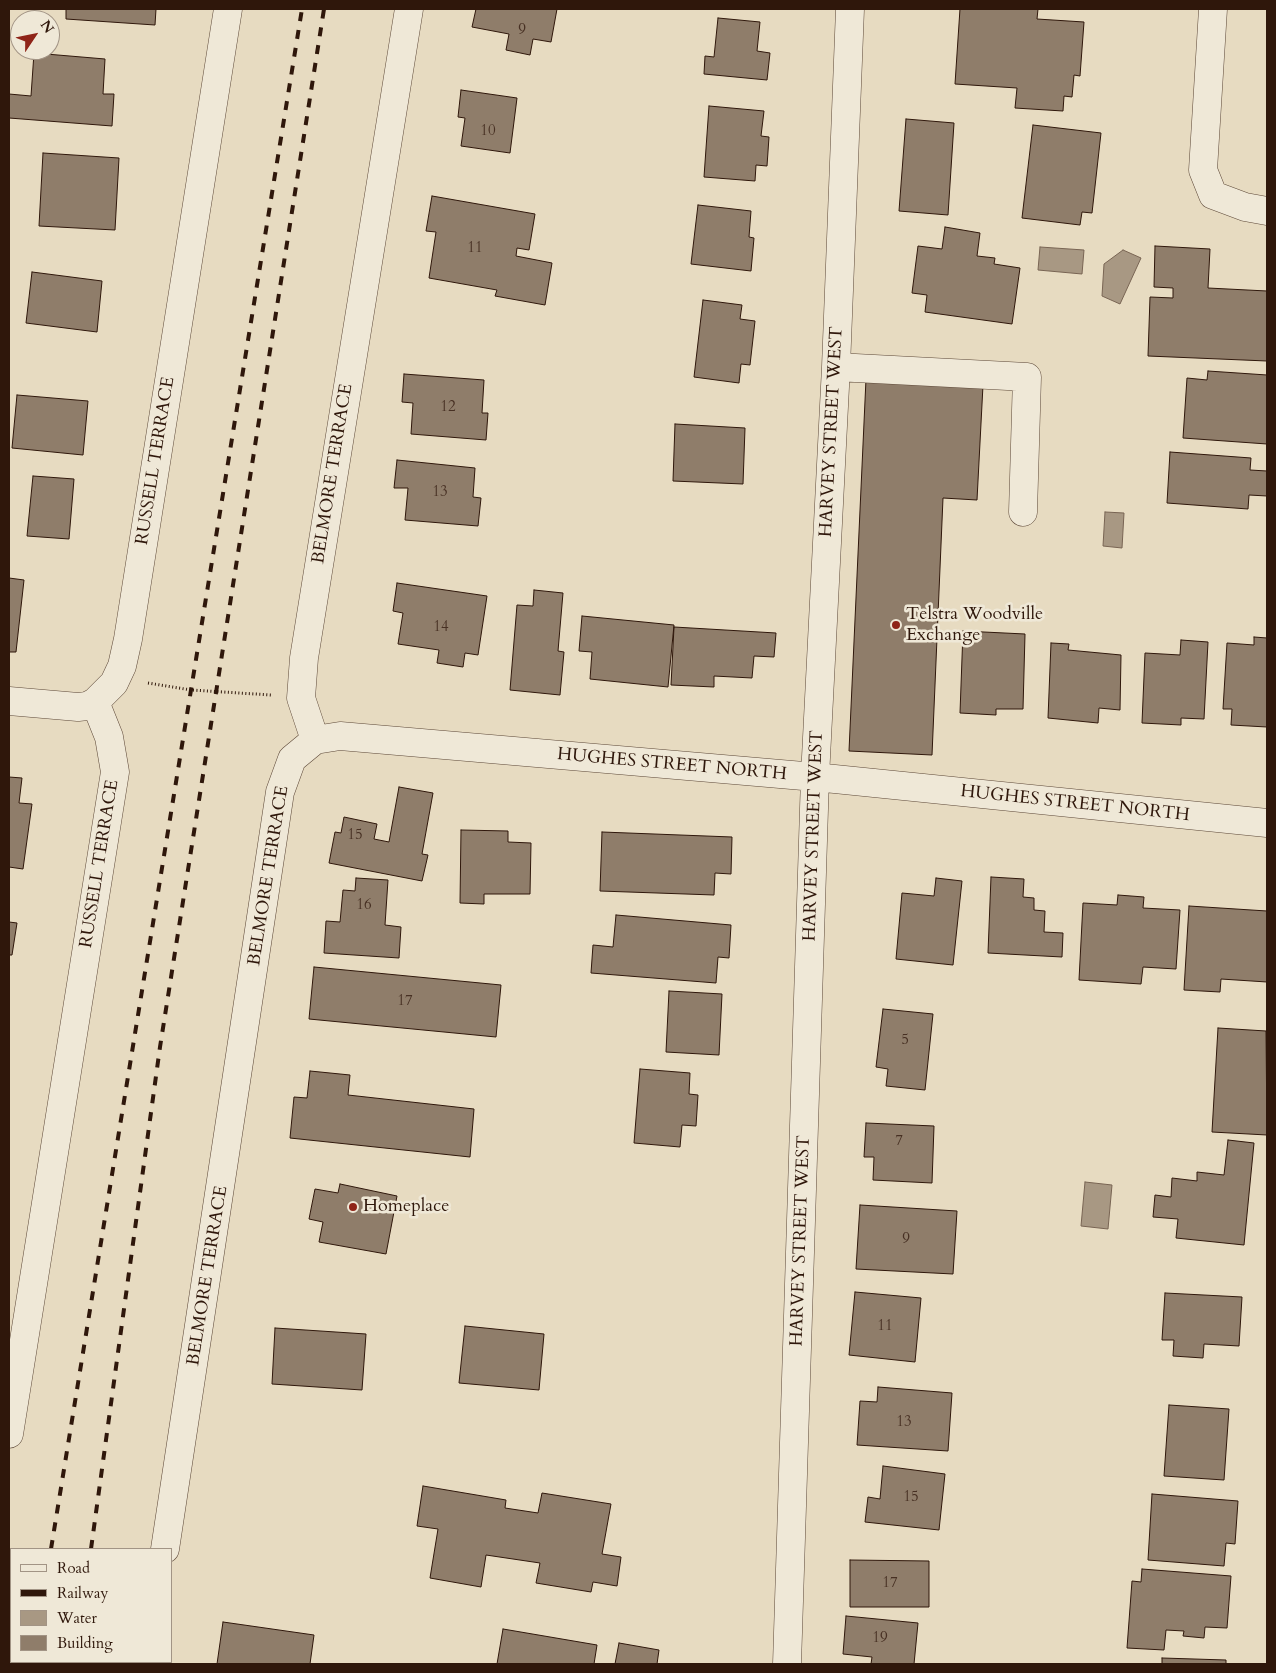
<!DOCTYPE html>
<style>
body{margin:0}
#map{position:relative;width:1276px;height:1673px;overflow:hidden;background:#e7dbc1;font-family:Cardo,serif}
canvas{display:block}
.frame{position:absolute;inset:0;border:10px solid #2f170b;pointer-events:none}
.legend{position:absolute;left:10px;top:1548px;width:162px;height:115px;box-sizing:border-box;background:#efe8d7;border:1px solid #a29485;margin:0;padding:6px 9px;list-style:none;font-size:15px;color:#2f170b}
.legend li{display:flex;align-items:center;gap:10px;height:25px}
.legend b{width:25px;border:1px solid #a29485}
.north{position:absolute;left:10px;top:10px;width:50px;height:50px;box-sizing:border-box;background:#efe8d7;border:1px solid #a29485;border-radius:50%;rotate:56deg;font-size:14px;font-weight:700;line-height:20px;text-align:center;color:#2f170b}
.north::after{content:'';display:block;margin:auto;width:18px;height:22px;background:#8f2418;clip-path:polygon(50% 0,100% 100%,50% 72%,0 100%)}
</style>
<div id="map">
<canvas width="1276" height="1673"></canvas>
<div class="frame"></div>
<ul class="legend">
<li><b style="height:6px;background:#efe8d7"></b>Road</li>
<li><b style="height:6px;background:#2f170b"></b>Railway</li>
<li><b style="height:14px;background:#a89883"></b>Water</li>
<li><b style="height:14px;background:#8f7d6a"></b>Building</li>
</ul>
<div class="north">N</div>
</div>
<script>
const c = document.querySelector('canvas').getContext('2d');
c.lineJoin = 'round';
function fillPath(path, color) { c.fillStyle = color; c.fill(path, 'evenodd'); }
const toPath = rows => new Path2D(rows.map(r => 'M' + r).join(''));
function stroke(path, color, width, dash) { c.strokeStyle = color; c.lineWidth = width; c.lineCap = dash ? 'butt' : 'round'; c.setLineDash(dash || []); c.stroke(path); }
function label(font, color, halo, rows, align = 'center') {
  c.font = font + ' Cardo,serif'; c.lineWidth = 5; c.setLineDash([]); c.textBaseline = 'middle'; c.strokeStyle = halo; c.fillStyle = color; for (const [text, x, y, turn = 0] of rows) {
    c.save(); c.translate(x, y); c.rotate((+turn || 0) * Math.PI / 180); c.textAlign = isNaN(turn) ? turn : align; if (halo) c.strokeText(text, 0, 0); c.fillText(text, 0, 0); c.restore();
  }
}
const water = toPath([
 [1040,247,1084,250,1082,274,1038,270,1040,247],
 [1123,250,1141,258,1120,304,1102,296,1104,264,1123,250],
 [1105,512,1124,513,1122,548,1103,546,1105,512],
 [1085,1182,1112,1185,1108,1229,1081,1226,1085,1182]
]);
fillPath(water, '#a89883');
stroke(water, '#786453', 1);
const building = toPath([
 [66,9,156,9,155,25,66,19,66,9],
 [476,9,557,9,551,42,533,39,530,55,506,50,509,34,472,27,476,9],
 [960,9,1038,9,1037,19,1084,22,1080,76,1074,75,1072,97,1064,96,1063,111,1015,108,1017,88,955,84,960,9],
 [718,18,760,22,757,51,770,53,767,80,704,74,705,56,714,57,718,18],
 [34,53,105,59,103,94,114,94,112,126,9,118,9,94,31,96,34,53],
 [461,90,517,98,510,153,461,146,465,118,458,117,461,90],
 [709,106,764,111,761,136,769,137,767,166,756,165,755,181,704,177,709,106],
 [906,119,954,123,948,215,899,211,906,119],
 [1033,125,1101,133,1092,213,1082,212,1080,225,1022,218,1033,125],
 [43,153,119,158,115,230,39,226,43,153],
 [432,196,535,214,529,250,517,248,516,256,552,263,545,305,495,296,497,290,429,278,436,232,426,231,432,196],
 [698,205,751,211,749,237,754,238,751,271,691,264,698,205],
 [945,227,980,233,977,256,995,258,994,264,1020,268,1012,324,925,312,927,295,912,293,918,246,942,249,945,227],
 [1155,246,1210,249,1208,288,1267,291,1267,361,1148,356,1150,297,1173,298,1173,288,1154,287,1155,246],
 [32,272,102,281,97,332,26,323,32,272],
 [703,300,742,305,740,319,755,321,750,365,741,364,739,383,694,377,703,300],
 [1208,371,1267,375,1267,444,1183,438,1187,378,1207,380,1208,371],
 [404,374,484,380,482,413,488,413,486,440,411,434,413,403,402,402,404,374],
 [866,379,983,385,977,500,943,498,932,755,849,751,866,379],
 [17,395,88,401,83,455,12,448,17,395],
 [675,424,745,428,743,484,673,481,675,424],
 [1170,452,1251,458,1250,470,1267,471,1267,496,1249,495,1248,509,1167,503,1170,452],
 [397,460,475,468,473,497,481,498,478,526,405,520,408,488,394,488,397,460],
 [33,476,74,479,69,539,27,536,33,476],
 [9,578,24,580,16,652,9,652,9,578],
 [397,583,487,596,478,655,465,653,463,667,437,663,439,650,398,644,403,613,393,611,397,583],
 [534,590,563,593,558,651,564,652,560,695,510,690,517,605,533,606,534,590],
 [582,616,674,625,668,687,590,679,592,652,579,651,582,616],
 [674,627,776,633,774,657,754,656,752,678,714,676,714,687,671,685,674,627],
 [963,631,1025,634,1023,709,996,709,996,715,960,713,963,631],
 [1254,637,1267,638,1267,727,1231,725,1232,709,1223,709,1227,643,1254,645,1254,637],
 [1181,640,1208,642,1204,719,1181,718,1181,725,1142,723,1145,653,1180,655,1181,640],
 [1051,643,1069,644,1068,650,1121,655,1120,710,1099,708,1098,723,1048,718,1051,643],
 [9,777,22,778,19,803,32,804,23,869,9,867,9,777],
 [399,787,433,793,422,854,428,855,422,881,329,863,335,832,341,833,344,817,377,824,374,839,389,842,399,787],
 [461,830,508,831,508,842,531,843,530,894,484,894,484,904,460,903,461,830],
 [602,832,732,837,731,874,715,873,714,895,600,891,602,832],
 [991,877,1024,879,1023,897,1034,898,1034,910,1045,911,1044,932,1063,933,1062,957,988,953,991,877],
 [356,878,388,880,385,925,401,927,399,958,324,953,326,921,340,922,343,890,355,891,356,878],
 [936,878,962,881,953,965,896,959,902,893,934,896,936,878],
 [1118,895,1144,897,1143,908,1180,910,1176,969,1143,967,1141,984,1079,980,1083,903,1117,905,1118,895],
 [1189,906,1267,911,1267,982,1221,979,1220,992,1184,990,1189,906],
 [616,915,731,925,729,958,718,957,716,983,591,973,593,945,613,947,616,915],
 [9,922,17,923,12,955,9,955,9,922],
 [314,967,501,985,496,1037,309,1019,314,967],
 [669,991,722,994,719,1055,666,1052,669,991],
 [883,1009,933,1014,925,1090,886,1086,888,1069,876,1067,883,1009],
 [1218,1028,1266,1031,1267,1135,1212,1132,1218,1028],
 [640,1069,690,1073,689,1094,698,1095,696,1126,682,1125,680,1147,634,1143,640,1069],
 [310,1071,350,1075,348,1095,474,1109,470,1157,290,1138,294,1097,307,1098,310,1071],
 [866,1123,934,1126,932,1183,873,1180,874,1157,864,1157,866,1123],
 [1228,1140,1254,1143,1244,1245,1176,1238,1178,1219,1153,1217,1155,1195,1171,1197,1172,1178,1197,1181,1197,1172,1224,1175,1228,1140],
 [340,1184,397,1196,386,1254,319,1242,323,1222,309,1219,315,1189,338,1193,340,1184],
 [860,1205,957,1211,953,1274,856,1269,860,1205],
 [855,1292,921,1298,915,1362,849,1355,855,1292],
 [1165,1293,1242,1297,1239,1346,1204,1344,1203,1358,1173,1356,1174,1340,1162,1340,1165,1293],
 [465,1326,544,1334,539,1390,459,1383,465,1326],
 [275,1328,366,1334,362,1390,272,1384,275,1328],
 [878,1387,952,1393,948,1451,857,1445,860,1401,877,1402,878,1387],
 [1169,1405,1229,1409,1224,1480,1164,1476,1169,1405],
 [883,1466,945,1474,939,1530,865,1522,868,1497,880,1499,883,1466],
 [423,1486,506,1500,505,1508,538,1513,542,1493,611,1504,602,1554,621,1557,617,1586,593,1582,591,1592,536,1583,540,1563,486,1555,481,1587,430,1578,438,1529,417,1526,423,1486],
 [1152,1494,1238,1501,1235,1544,1226,1543,1224,1566,1148,1560,1152,1494],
 [850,1560,929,1561,929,1607,850,1607,850,1560],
 [1142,1569,1231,1576,1227,1628,1205,1627,1204,1638,1183,1636,1184,1631,1166,1630,1164,1650,1127,1648,1132,1581,1141,1582,1142,1569],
 [846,1616,918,1623,914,1664,871,1664,872,1657,843,1654,846,1616],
 [223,1622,314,1635,310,1664,217,1664,223,1622],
 [503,1629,597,1645,594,1664,497,1664,503,1629],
 [619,1643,659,1650,657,1664,615,1664,619,1643],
 [1162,1658,1226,1660,1226,1664,1162,1664,1162,1658]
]);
fillPath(building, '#8f7d6a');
stroke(building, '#2f170b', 1);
const minor = toPath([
 [1213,9,1203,170,1213,195,1245,207,1267,211],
 [836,367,1027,377,1023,512],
 [9,701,78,707,87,706,95,702,114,683,122,666,128,639,228,9],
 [315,740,340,736,815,777,1267,823],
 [315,740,301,698,304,658,409,9],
 [9,1434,115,772,109,737,95,702],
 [165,1549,280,792,292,759,315,740],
 [145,1664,146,1662],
 [787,1664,815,777,836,367,850,9]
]);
stroke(minor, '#5d4838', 29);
stroke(toPath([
 [148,683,191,690,271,695]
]), '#2f170b', 3, [1, 2.5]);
stroke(minor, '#efe8d7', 28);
stroke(toPath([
 [51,1549,302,9],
 [91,1549,160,1047,324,9],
 [32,1664,32,1662],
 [76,1664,76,1662]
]), '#2f170b', 4, [9, 9]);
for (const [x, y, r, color] of [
 [896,625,5,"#8f2418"],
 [353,1207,5,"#8f2418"]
]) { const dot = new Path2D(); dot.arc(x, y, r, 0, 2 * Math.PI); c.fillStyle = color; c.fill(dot); stroke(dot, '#efe8d7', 2); }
label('15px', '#473023', null, [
 ["9",522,31],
 ["10",488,132],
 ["11",475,249],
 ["12",448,408],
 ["13",440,493],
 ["14",441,628],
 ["15",355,836],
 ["16",364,906],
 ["17",405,1002],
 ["5",905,1041],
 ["7",899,1142],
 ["9",906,1240],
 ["11",885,1327],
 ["13",904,1423],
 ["15",911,1498],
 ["17",890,1584],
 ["19",880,1639]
]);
label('18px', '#2f170b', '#efe8d7', [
 ["HARVEY STREET WEST",832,432,-87],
 ["RUSSELL TERRACE",156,461,-81],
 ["BELMORE TERRACE",333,474,-81],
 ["HUGHES STREET NORTH",672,765,5],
 ["HUGHES STREET NORTH",1075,804,6],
 ["HARVEY STREET WEST",814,836,-88],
 ["RUSSELL TERRACE",100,864,-81],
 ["BELMORE TERRACE",269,876,-81],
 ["HARVEY STREET WEST",801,1241,-88],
 ["BELMORE TERRACE",208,1276,-81]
]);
label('18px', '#2f170b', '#efe8d7', [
 ["Telstra Woodville",906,615],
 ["Exchange",906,636],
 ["Homeplace",363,1207]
], 'left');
</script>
